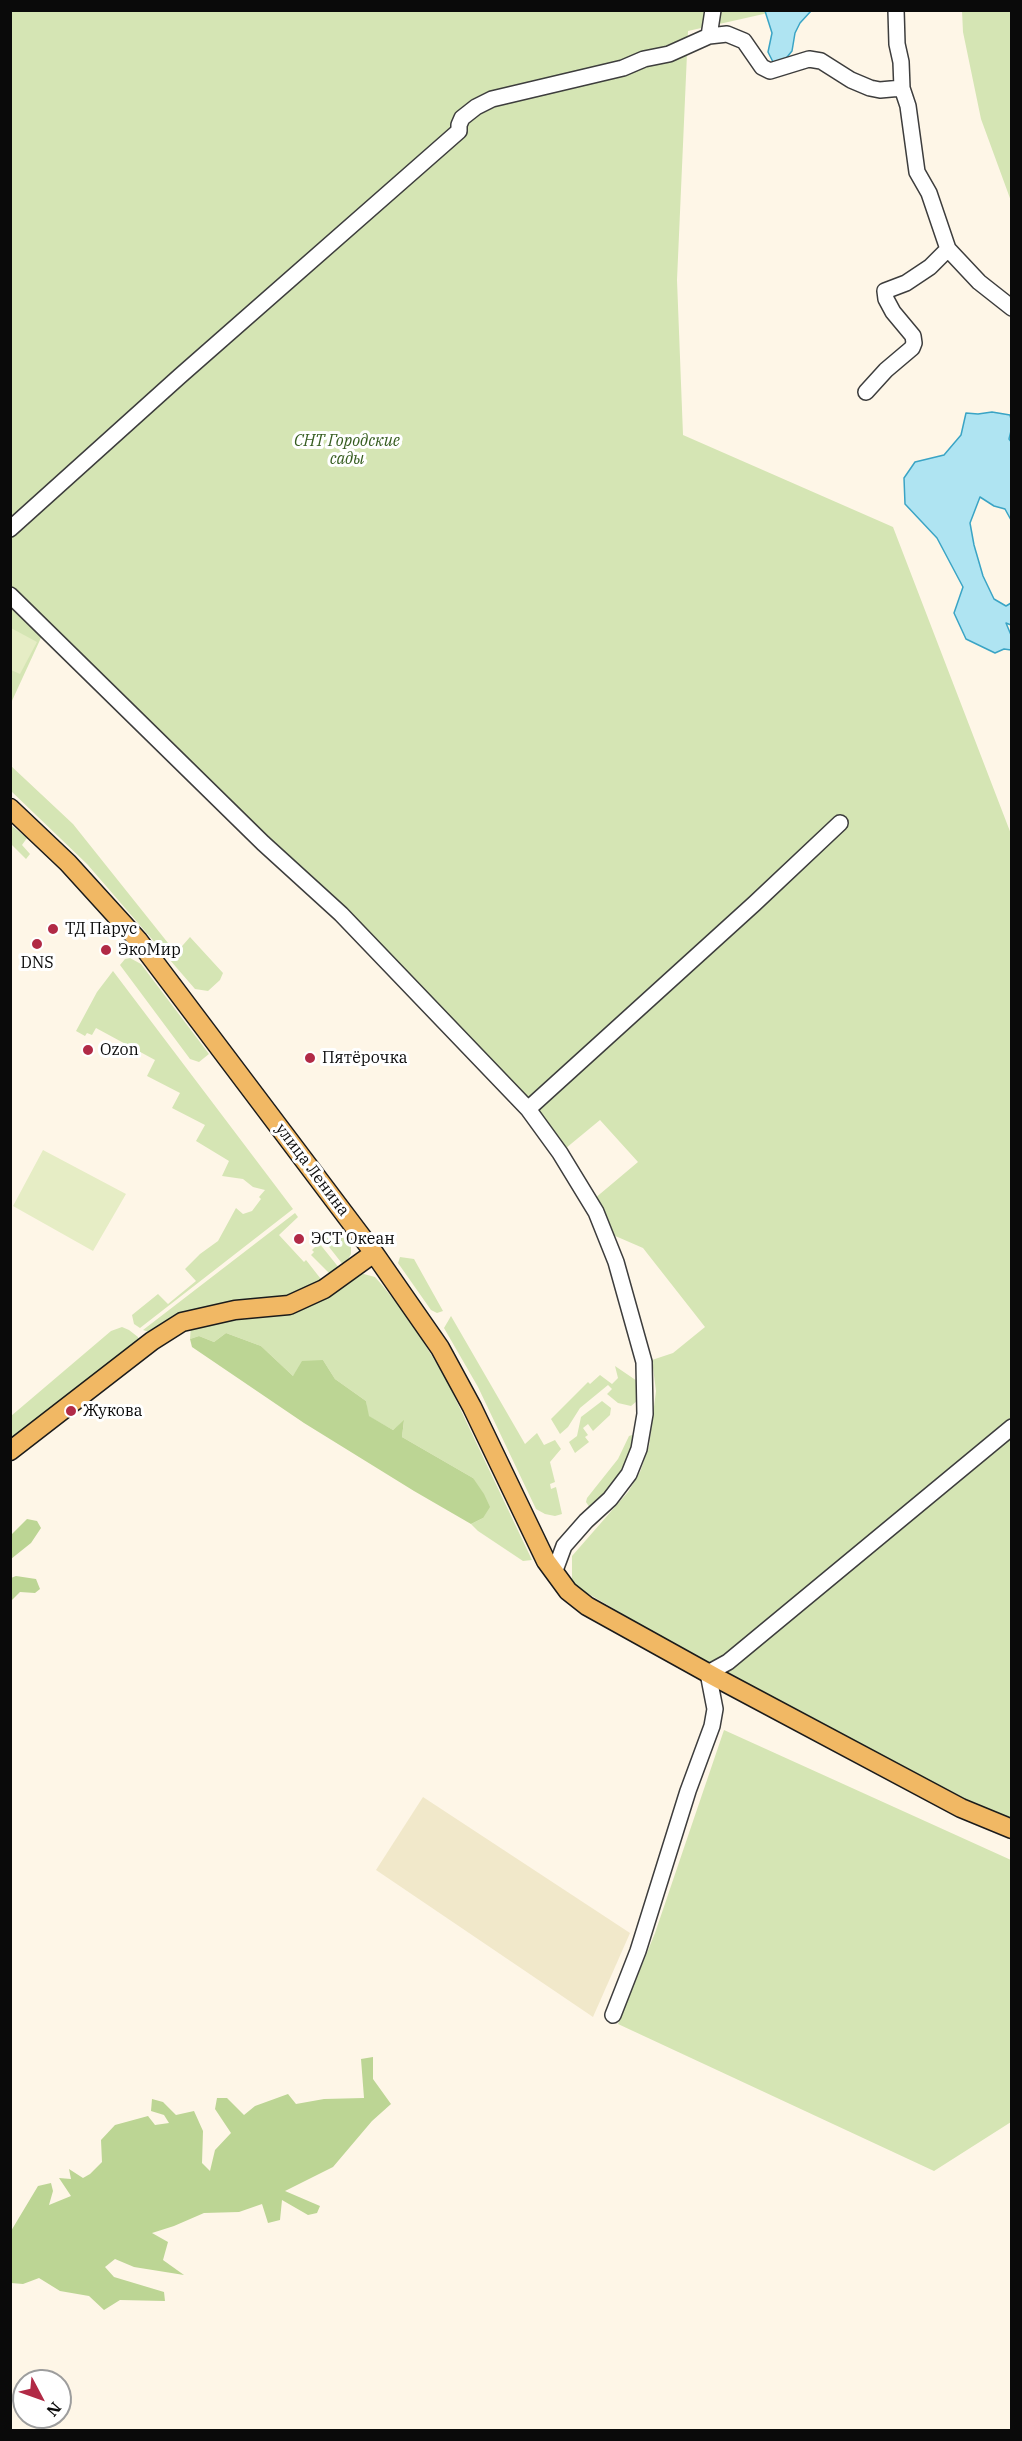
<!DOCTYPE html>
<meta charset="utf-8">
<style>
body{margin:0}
#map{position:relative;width:1022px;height:2441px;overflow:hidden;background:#fef6e7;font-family:"IBM Plex Serif",serif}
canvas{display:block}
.frame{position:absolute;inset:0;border:12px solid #0a0a0a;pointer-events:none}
.north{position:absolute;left:12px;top:2369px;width:60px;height:60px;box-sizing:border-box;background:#fff;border:2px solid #9d9d9d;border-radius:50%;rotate:131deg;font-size:16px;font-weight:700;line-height:24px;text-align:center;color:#0a0a0a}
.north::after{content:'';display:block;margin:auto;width:21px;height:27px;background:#b12a46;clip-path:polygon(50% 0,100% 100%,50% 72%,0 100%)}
</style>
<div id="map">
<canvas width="1022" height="2441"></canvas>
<div class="frame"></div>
<div class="north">N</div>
</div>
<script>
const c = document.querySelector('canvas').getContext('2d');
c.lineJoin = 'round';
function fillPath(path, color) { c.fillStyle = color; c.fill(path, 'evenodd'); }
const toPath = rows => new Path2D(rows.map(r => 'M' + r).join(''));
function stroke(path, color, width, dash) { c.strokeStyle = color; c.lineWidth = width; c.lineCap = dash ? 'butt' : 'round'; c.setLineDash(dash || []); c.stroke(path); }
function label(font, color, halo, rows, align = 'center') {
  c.font = font + ' "IBM Plex Serif",serif'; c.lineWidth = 6; c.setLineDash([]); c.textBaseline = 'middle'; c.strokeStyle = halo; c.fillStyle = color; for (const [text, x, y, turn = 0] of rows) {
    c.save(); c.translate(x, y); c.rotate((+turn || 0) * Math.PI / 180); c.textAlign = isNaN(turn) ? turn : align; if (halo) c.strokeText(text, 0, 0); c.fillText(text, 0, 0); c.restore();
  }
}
fillPath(toPath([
 [423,1797,630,1933,593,2017,376,1870]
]), '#f1e8ca');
fillPath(toPath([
 [11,11,777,11,688,31,677,280,683,435,893,527,1011,834,1011,1819,954,1796,673,1644,572,1584,572,1556,628,1492,640,1472,649,1446,656,1391,652,1360,673,1353,705,1327,643,1248,613,1235,594,1199,638,1162,600,1120,560,1153,528,1109,45,629,11,703],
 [962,11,1011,11,1011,201,981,119,963,32],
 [10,765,73,824,176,953,190,937,223,973,220,980,208,991,195,989,87,864,11,791],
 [11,825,27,838,22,845,30,854,26,859,11,844],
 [130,958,141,964,209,1054,199,1062,190,1059,120,965,125,959],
 [113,971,293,1209,140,1328,134,1324,132,1315,158,1294,168,1304,196,1281,185,1269,200,1254,218,1241,236,1208,243,1214,252,1211,261,1199,259,1197,265,1190,253,1187,243,1179,222,1176,229,1161,196,1141,205,1125,172,1108,180,1093,147,1076,155,1060,96,1028,92,1035,87,1033,85,1036,76,1031,97,992],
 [295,1213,298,1217,279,1235,304,1262,306,1260,324,1283,312,1290,151,1333,143,1330],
 [322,1233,346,1234,351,1244,351,1254,344,1266,322,1238],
 [319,1243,340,1269,332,1276,311,1255,314,1252,312,1250],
 [400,1257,414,1259,443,1311,437,1313,431,1310,398,1263],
 [360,1273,375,1277,382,1285,410,1320,446,1379,532,1560,523,1561,478,1531,471,1524,483,1518,473,1478,402,1437,404,1421,393,1430,368,1416,366,1401,335,1379,323,1360,293,1376,261,1346,226,1333,214,1342,199,1336,190,1339,191,1326,203,1323,298,1311,323,1299],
 [451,1316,525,1444,537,1433,544,1445,555,1440,561,1449,550,1462,555,1482,550,1484,551,1489,556,1487,562,1514,555,1516,545,1514,536,1509,478,1387,444,1328],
 [122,1327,129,1330,138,1337,139,1341,11,1443,11,1416,111,1331],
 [615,1366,640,1383,639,1398,637,1401,631,1406,618,1403,607,1394,612,1389,608,1385,580,1408,568,1427,560,1434,551,1419,588,1382,590,1384,600,1375,612,1384,618,1378],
 [602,1401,611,1408,610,1415,593,1431,588,1424,583,1428,588,1435,585,1437,589,1442,575,1453,569,1442,577,1436,581,1417],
 [632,1435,635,1437,627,1466,614,1486,590,1508,586,1502,587,1498,618,1459,629,1436],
 [724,1730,1011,1860,1011,2122,934,2171,618,2024,655,1933]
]), '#d5e5b4');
fillPath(toPath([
 [226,1333,261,1346,293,1376,302,1361,323,1360,335,1379,366,1401,369,1416,393,1430,404,1420,402,1437,473,1478,484,1494,490,1507,483,1518,471,1524,414,1491,304,1423,192,1347,190,1339,199,1336,214,1342],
 [27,1519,37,1521,41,1528,31,1543,11,1559,11,1535],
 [16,1576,36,1579,40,1589,35,1593,20,1592,12,1600,11,1606,11,1578],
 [373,2057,373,2079,391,2104,372,2121,333,2167,285,2191,320,2206,317,2213,308,2215,282,2200,280,2220,268,2223,262,2204,239,2212,204,2213,174,2226,152,2233,168,2242,163,2260,184,2275,134,2267,115,2259,105,2267,114,2277,164,2292,165,2301,120,2300,104,2310,89,2296,60,2291,39,2278,23,2284,11,2283,11,2231,38,2186,51,2183,53,2191,49,2205,71,2196,59,2178,71,2179,69,2169,83,2178,90,2174,102,2162,101,2140,115,2125,148,2116,155,2125,169,2123,164,2115,151,2111,152,2099,163,2102,176,2115,194,2111,203,2131,202,2163,210,2171,215,2150,231,2133,215,2109,217,2098,227,2098,244,2115,255,2106,288,2094,296,2104,324,2099,364,2098,361,2059]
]), '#bcd594');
fillPath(toPath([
 [11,628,37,642,20,674,11,670],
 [43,1150,126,1194,93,1251,13,1206]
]), '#e6edc5');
const water = toPath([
 [765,11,811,11,800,23,795,33,792,51,783,62,773,62,768,52,772,33,765,11],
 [992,412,1010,415,1011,419,1011,431,1009,439,1012,443,1011,520,1005,509,994,506,980,497,970,523,974,545,983,576,994,599,1006,606,1011,603,1011,625,1006,623,1011,635,1011,650,1004,649,995,653,966,639,954,613,963,587,937,538,905,504,904,478,915,462,944,455,961,435,966,413,978,414,992,412]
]);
fillPath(water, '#afe4f2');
stroke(water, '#3aa4c5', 1.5);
const minor = toPath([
 [896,10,897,44,901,62,902,88],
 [709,36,713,10],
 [866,392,886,370,912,348,914,343,913,336,893,312,886,299,885,291,906,283,930,267,948,249],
 [10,529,180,376,459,131,459,125,462,118,476,107,492,99,623,68,644,59,669,54,709,36,727,34,744,41,762,67,770,71,809,59,821,61,851,80,870,88,880,90,902,88,908,106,917,172,929,193,948,249,979,282,1012,308],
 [10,595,263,843,341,914,528,1109,560,1153,596,1212,616,1262,644,1362,645,1414,639,1449,629,1474,610,1499,586,1521,564,1546,554,1573],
 [528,1109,754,904,840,823],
 [613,2015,638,1951,688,1791,712,1726,715,1709,708,1673,728,1662,1012,1427]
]);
const major = toPath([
 [10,808,68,863,138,940,374,1253,440,1348,472,1407,546,1561,568,1591,587,1606,715,1677,961,1808,1012,1829],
 [10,1451,152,1341,182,1322,235,1310,289,1305,324,1289,374,1253]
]);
stroke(minor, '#3d3d3d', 18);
stroke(major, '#1b1b1b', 21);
stroke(minor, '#fff', 15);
stroke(major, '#f1b864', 18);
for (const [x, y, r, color] of [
 [53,929,6,"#b12a46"],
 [37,944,6,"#b12a46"],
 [106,950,6,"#b12a46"],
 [88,1050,6,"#b12a46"],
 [310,1058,6,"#b12a46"],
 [299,1239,6,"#b12a46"],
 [71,1411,6,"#b12a46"]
]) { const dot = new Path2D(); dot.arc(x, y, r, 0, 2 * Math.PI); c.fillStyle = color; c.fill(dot); stroke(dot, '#fff', 2); }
label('italic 16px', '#355c1f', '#fff', [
 ["СНТ Городские",347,441],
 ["сады",347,459]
]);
label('16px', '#0a0a0a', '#fff', [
 ["ТД Парус",65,929],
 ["ЭкоМир",118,950],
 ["DNS",37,963,"center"],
 ["Ozon",100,1050],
 ["Пятёрочка",322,1058],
 ["ЭСТ Океан",311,1239],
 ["Жукова",83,1411]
], 'left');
label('16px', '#0a0a0a', '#fff', [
 ["улица Ленина",312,1170,53]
]);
</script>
